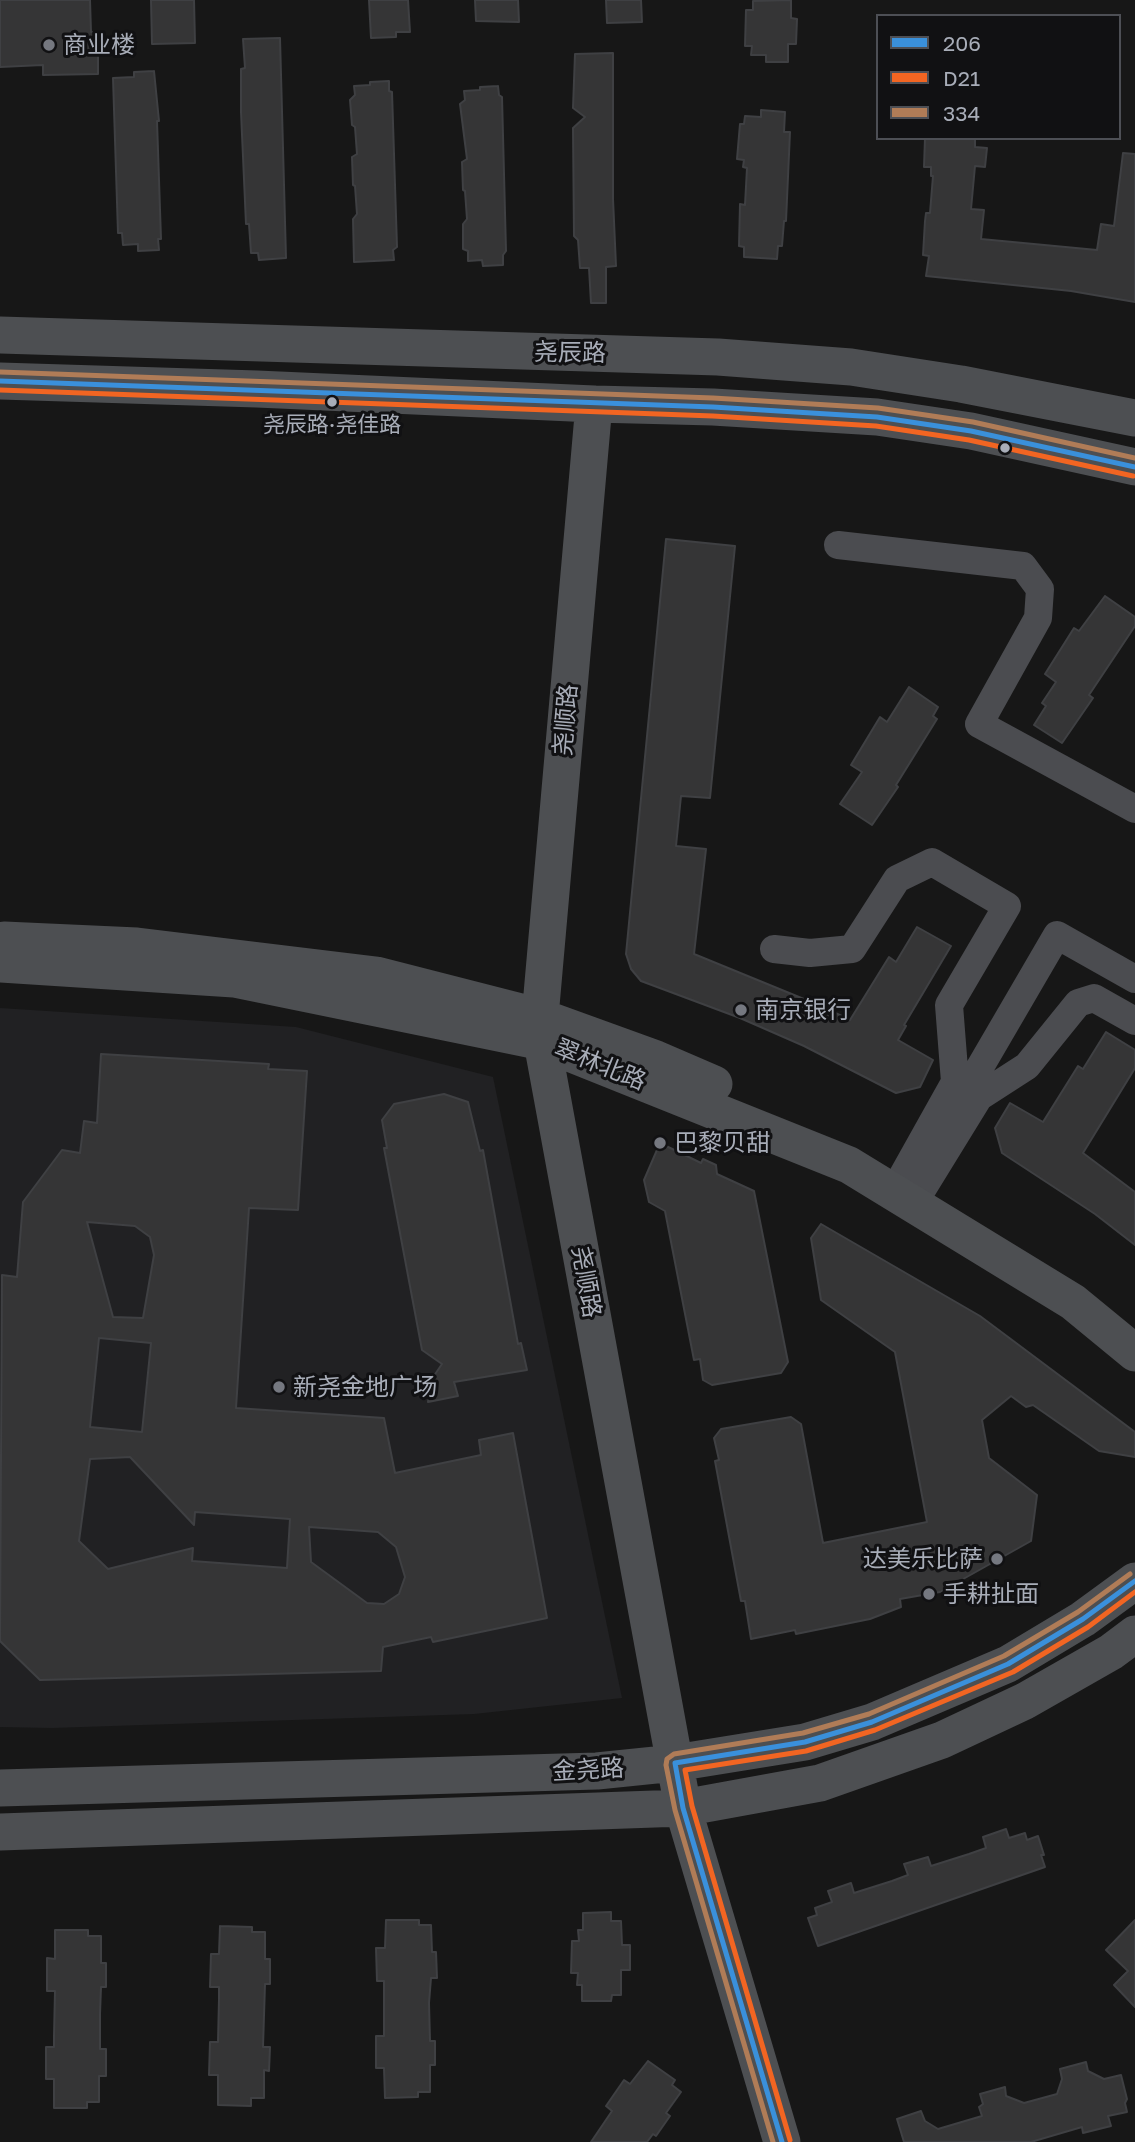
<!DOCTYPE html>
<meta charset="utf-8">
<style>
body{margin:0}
#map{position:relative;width:1135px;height:2142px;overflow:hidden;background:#171717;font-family:"Golos Text",sans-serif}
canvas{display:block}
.legend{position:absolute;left:876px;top:14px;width:245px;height:126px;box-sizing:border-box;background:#111113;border:2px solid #4d4f55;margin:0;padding:9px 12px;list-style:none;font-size:21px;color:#a8adb8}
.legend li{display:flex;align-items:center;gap:14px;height:35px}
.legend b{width:35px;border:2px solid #4d4f55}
</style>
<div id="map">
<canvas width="1135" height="2142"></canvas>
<ul class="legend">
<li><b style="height:9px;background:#3a90db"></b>206</li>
<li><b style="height:9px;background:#f26522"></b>D21</li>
<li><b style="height:9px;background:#b07c57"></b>334</li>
</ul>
</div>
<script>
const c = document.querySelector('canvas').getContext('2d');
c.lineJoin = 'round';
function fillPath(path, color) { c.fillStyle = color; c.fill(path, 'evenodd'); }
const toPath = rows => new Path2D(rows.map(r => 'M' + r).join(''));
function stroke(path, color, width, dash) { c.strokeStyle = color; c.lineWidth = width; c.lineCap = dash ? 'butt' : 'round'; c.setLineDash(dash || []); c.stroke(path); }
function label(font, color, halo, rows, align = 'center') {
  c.font = font + ' "Golos Text","Noto Sans SC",sans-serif'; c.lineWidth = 6; c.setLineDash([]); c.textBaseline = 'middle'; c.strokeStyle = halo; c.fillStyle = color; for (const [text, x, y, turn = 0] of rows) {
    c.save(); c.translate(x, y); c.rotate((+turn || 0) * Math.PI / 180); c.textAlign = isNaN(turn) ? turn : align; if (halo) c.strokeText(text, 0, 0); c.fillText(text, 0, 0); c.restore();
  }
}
fillPath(toPath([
 [0,1008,296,1027,493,1077,622,1698,474,1714,52,1728,0,1727]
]), '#212123');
const building = toPath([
 [0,0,90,0,91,32,98,32,98,74,43,75,43,65,0,67,0,0],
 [151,0,194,0,195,43,152,44,151,0],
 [369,0,408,0,410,32,396,32,396,37,371,38,369,0],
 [475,0,518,0,519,22,476,21,475,0],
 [606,0,641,0,642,22,607,23,606,0],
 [791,0,791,18,797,19,796,44,788,44,788,62,766,62,766,55,751,55,752,46,745,46,746,10,753,10,753,1,791,0],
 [280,38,286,258,259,260,258,253,251,253,249,224,246,224,241,112,241,69,245,68,243,39,280,38],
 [613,53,613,199,616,266,606,267,606,303,591,303,589,268,580,268,578,240,574,236,573,128,585,117,573,108,575,54,613,53],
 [154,71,159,121,157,121,161,239,158,239,159,250,138,251,138,244,123,245,122,233,118,233,113,78,134,77,134,72,154,71],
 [389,81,389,91,392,92,397,247,393,250,394,260,354,262,353,219,357,214,355,186,353,185,352,157,357,154,355,127,352,125,350,100,355,95,354,86,370,85,370,82,389,81],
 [498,86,499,95,502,97,506,251,503,255,503,265,483,266,482,260,468,261,468,251,463,249,463,224,467,219,465,191,463,190,462,162,467,159,460,104,465,100,464,91,480,90,480,87,498,86],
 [761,110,785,112,784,132,790,132,786,221,784,221,782,246,778,246,777,259,744,257,744,247,739,246,740,204,745,205,747,168,743,167,744,160,737,159,740,124,744,124,745,116,761,117,761,110],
 [925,138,975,138,975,147,987,148,985,167,975,166,971,209,984,210,981,239,1097,250,1101,224,1114,226,1123,153,1135,154,1135,302,1071,291,926,276,929,256,923,255,925,221,926,213,930,213,933,176,931,176,931,167,924,167,925,138],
 [666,539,735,546,710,798,681,796,676,846,706,849,694,954,821,1006,850,1020,889,957,896,962,917,927,951,946,904,1025,906,1026,898,1040,933,1060,920,1087,896,1093,804,1046,740,1018,641,981,631,969,626,954,666,539],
 [1105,596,1135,617,1135,626,1089,695,1093,698,1062,743,1034,725,1046,706,1042,703,1056,682,1045,674,1074,628,1079,631,1105,596],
 [909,687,938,707,933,716,937,719,896,785,898,787,872,825,840,804,862,772,851,765,880,717,887,722,909,687],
 [1106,1032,1135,1050,1135,1068,1083,1153,1135,1192,1135,1245,1095,1214,1002,1153,995,1128,1010,1103,1043,1122,1078,1066,1083,1069,1106,1032],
 [101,1054,269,1064,268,1069,307,1071,298,1210,249,1208,236,1408,384,1418,395,1473,481,1455,479,1440,513,1433,547,1618,433,1642,431,1637,383,1647,381,1671,40,1680,0,1641,2,1275,17,1277,23,1202,62,1150,80,1153,84,1121,97,1123,101,1054],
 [87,1222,135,1226,150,1237,154,1255,143,1318,113,1317,87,1222],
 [99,1338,151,1343,142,1432,90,1427,99,1338],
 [130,1457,194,1525,195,1512,290,1519,287,1568,192,1561,193,1548,108,1569,79,1541,90,1459,130,1457],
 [309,1527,378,1532,396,1547,405,1577,399,1594,384,1604,367,1603,311,1562,309,1527],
 [444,1094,468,1102,480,1151,483,1150,518,1344,521,1343,527,1370,454,1382,458,1396,428,1402,430,1386,427,1386,442,1364,422,1350,384,1148,387,1148,382,1120,394,1104,444,1094],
 [660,1143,701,1163,703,1159,716,1165,717,1174,754,1191,788,1362,781,1373,712,1385,703,1380,700,1359,694,1360,665,1211,649,1202,644,1180,660,1143],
 [821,1224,980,1316,1135,1432,1135,1457,1099,1451,1033,1405,1026,1407,1011,1396,982,1420,989,1458,1037,1495,1031,1541,940,1592,900,1599,901,1607,870,1619,796,1634,795,1630,751,1639,745,1601,741,1601,715,1461,719,1460,714,1438,721,1429,791,1417,801,1424,823,1543,927,1522,895,1352,821,1300,811,1238,821,1224],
 [1006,1829,1009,1838,1025,1833,1027,1840,1038,1836,1044,1855,1041,1855,1045,1867,818,1946,808,1918,817,1915,815,1908,832,1902,828,1891,851,1883,854,1893,892,1881,908,1875,904,1864,928,1857,931,1866,969,1854,986,1848,983,1837,1006,1829],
 [611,1912,611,1921,621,1921,622,1945,630,1945,630,1970,621,1970,621,1995,612,1995,611,2001,582,2001,582,1985,577,1985,578,1973,571,1973,572,1941,579,1941,578,1930,583,1930,583,1913,611,1912],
 [386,1920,419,1920,419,1925,431,1925,432,1952,436,1952,437,1978,431,1978,429,2003,430,2041,435,2041,435,2065,430,2065,430,2092,418,2092,418,2097,385,2098,384,2068,376,2068,376,2036,384,2036,384,1981,377,1981,376,1948,385,1948,386,1920],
 [1135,1920,1135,2007,1114,1985,1128,1971,1106,1950,1135,1920],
 [220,1926,252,1927,252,1932,265,1932,265,1959,270,1959,270,1984,265,1984,263,2047,270,2047,269,2071,264,2070,264,2098,251,2098,251,2106,218,2105,218,2075,209,2075,210,2042,218,2042,219,1999,219,1987,210,1987,211,1954,219,1954,220,1926],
 [55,1930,88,1930,88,1936,101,1936,101,1963,106,1963,106,1987,101,1987,100,2014,100,2049,106,2049,106,2076,99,2076,99,2102,87,2102,87,2108,54,2108,54,2079,46,2079,46,2047,54,2047,54,2036,55,1991,47,1991,47,1958,55,1959,55,1930],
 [648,2061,675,2080,672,2085,681,2092,666,2113,670,2116,656,2136,653,2134,647,2142,591,2142,612,2111,606,2106,624,2080,630,2084,648,2061],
 [1086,2062,1088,2071,1104,2079,1121,2075,1127,2099,1125,2103,1127,2112,1108,2116,1111,2126,1083,2133,1082,2127,1031,2142,904,2142,897,2119,921,2111,925,2121,938,2129,982,2116,979,2107,983,2104,980,2094,1005,2087,1006,2096,1024,2103,1057,2094,1062,2079,1060,2069,1086,2062]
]);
fillPath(building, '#353536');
stroke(building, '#3f4043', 2);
stroke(toPath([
 [838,545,1023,566,1040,589,1038,618,979,724,1135,809],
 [774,949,810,953,852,949,897,879,932,862,1007,906,949,1005,955,1082,903,1175],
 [955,1110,1057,935,1135,979],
 [923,1188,979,1097,1027,1066,1078,1003,1094,998,1135,1021]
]), '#4b4c50', 28);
stroke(toPath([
 [0,335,718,357,851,367,961,384,1135,418],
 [0,381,257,389,594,404,713,407,877,417,971,431,1135,467],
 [594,404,540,1017,542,1042,683,1808,782,2142],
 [4,940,137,946,376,975,540,1017,656,1059,714,1084],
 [0,964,234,979,542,1042,849,1165,1073,1302,1135,1353],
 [0,1788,597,1771,675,1763,805,1742,872,1722,1008,1664,1083,1619,1135,1581],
 [0,1832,683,1808,820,1783,942,1740,1025,1701,1111,1652,1135,1634]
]), '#4d4f52', 37);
stroke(toPath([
 [0,381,713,407,877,417,971,431,1135,467],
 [782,2142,683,1808,675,1763,805,1742,872,1722,1008,1664,1083,1619,1135,1581]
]), '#3a90db', 5);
stroke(toPath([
 [0,390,713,416,876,426,969,440,1133,476],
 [790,2140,692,1806,685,1770,806,1751,875,1730,1013,1672,1088,1627,1135,1592]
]), '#f26522', 5);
stroke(toPath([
 [0,372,713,398,878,408,973,422,1135,458],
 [773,2142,675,1810,666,1765,667,1759,674,1754,803,1733,869,1714,1004,1656,1078,1612,1130,1574]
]), '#b07c57', 5);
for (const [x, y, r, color] of [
 [49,45,7,"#757880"],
 [332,402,6,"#a8adb8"],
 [1005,448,6,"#a8adb8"],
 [741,1010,7,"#757880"],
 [660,1143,7,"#757880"],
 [279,1387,7,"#757880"],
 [997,1559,7,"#757880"],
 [929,1594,7,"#757880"]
]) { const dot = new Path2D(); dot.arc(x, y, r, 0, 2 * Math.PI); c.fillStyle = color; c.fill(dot); stroke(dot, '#111113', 2.5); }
label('22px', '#a8adb8', '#111113', [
 ["尧辰路·尧佳路",332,425]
]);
label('24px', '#a8adb8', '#111113', [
 ["商业楼",63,45],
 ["南京银行",755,1010],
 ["巴黎贝甜",674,1143],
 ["新尧金地广场",293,1387],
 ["达美乐比萨",983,1559,"right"],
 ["手耕扯面",943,1594]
], 'left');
label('24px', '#a8adb8', '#111113', [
 ["尧辰路",570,353,1],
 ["尧顺路",566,720,-85],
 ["翠林北路",600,1065,22],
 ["尧顺路",586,1282,80],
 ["金尧路",588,1770,-3]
]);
</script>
